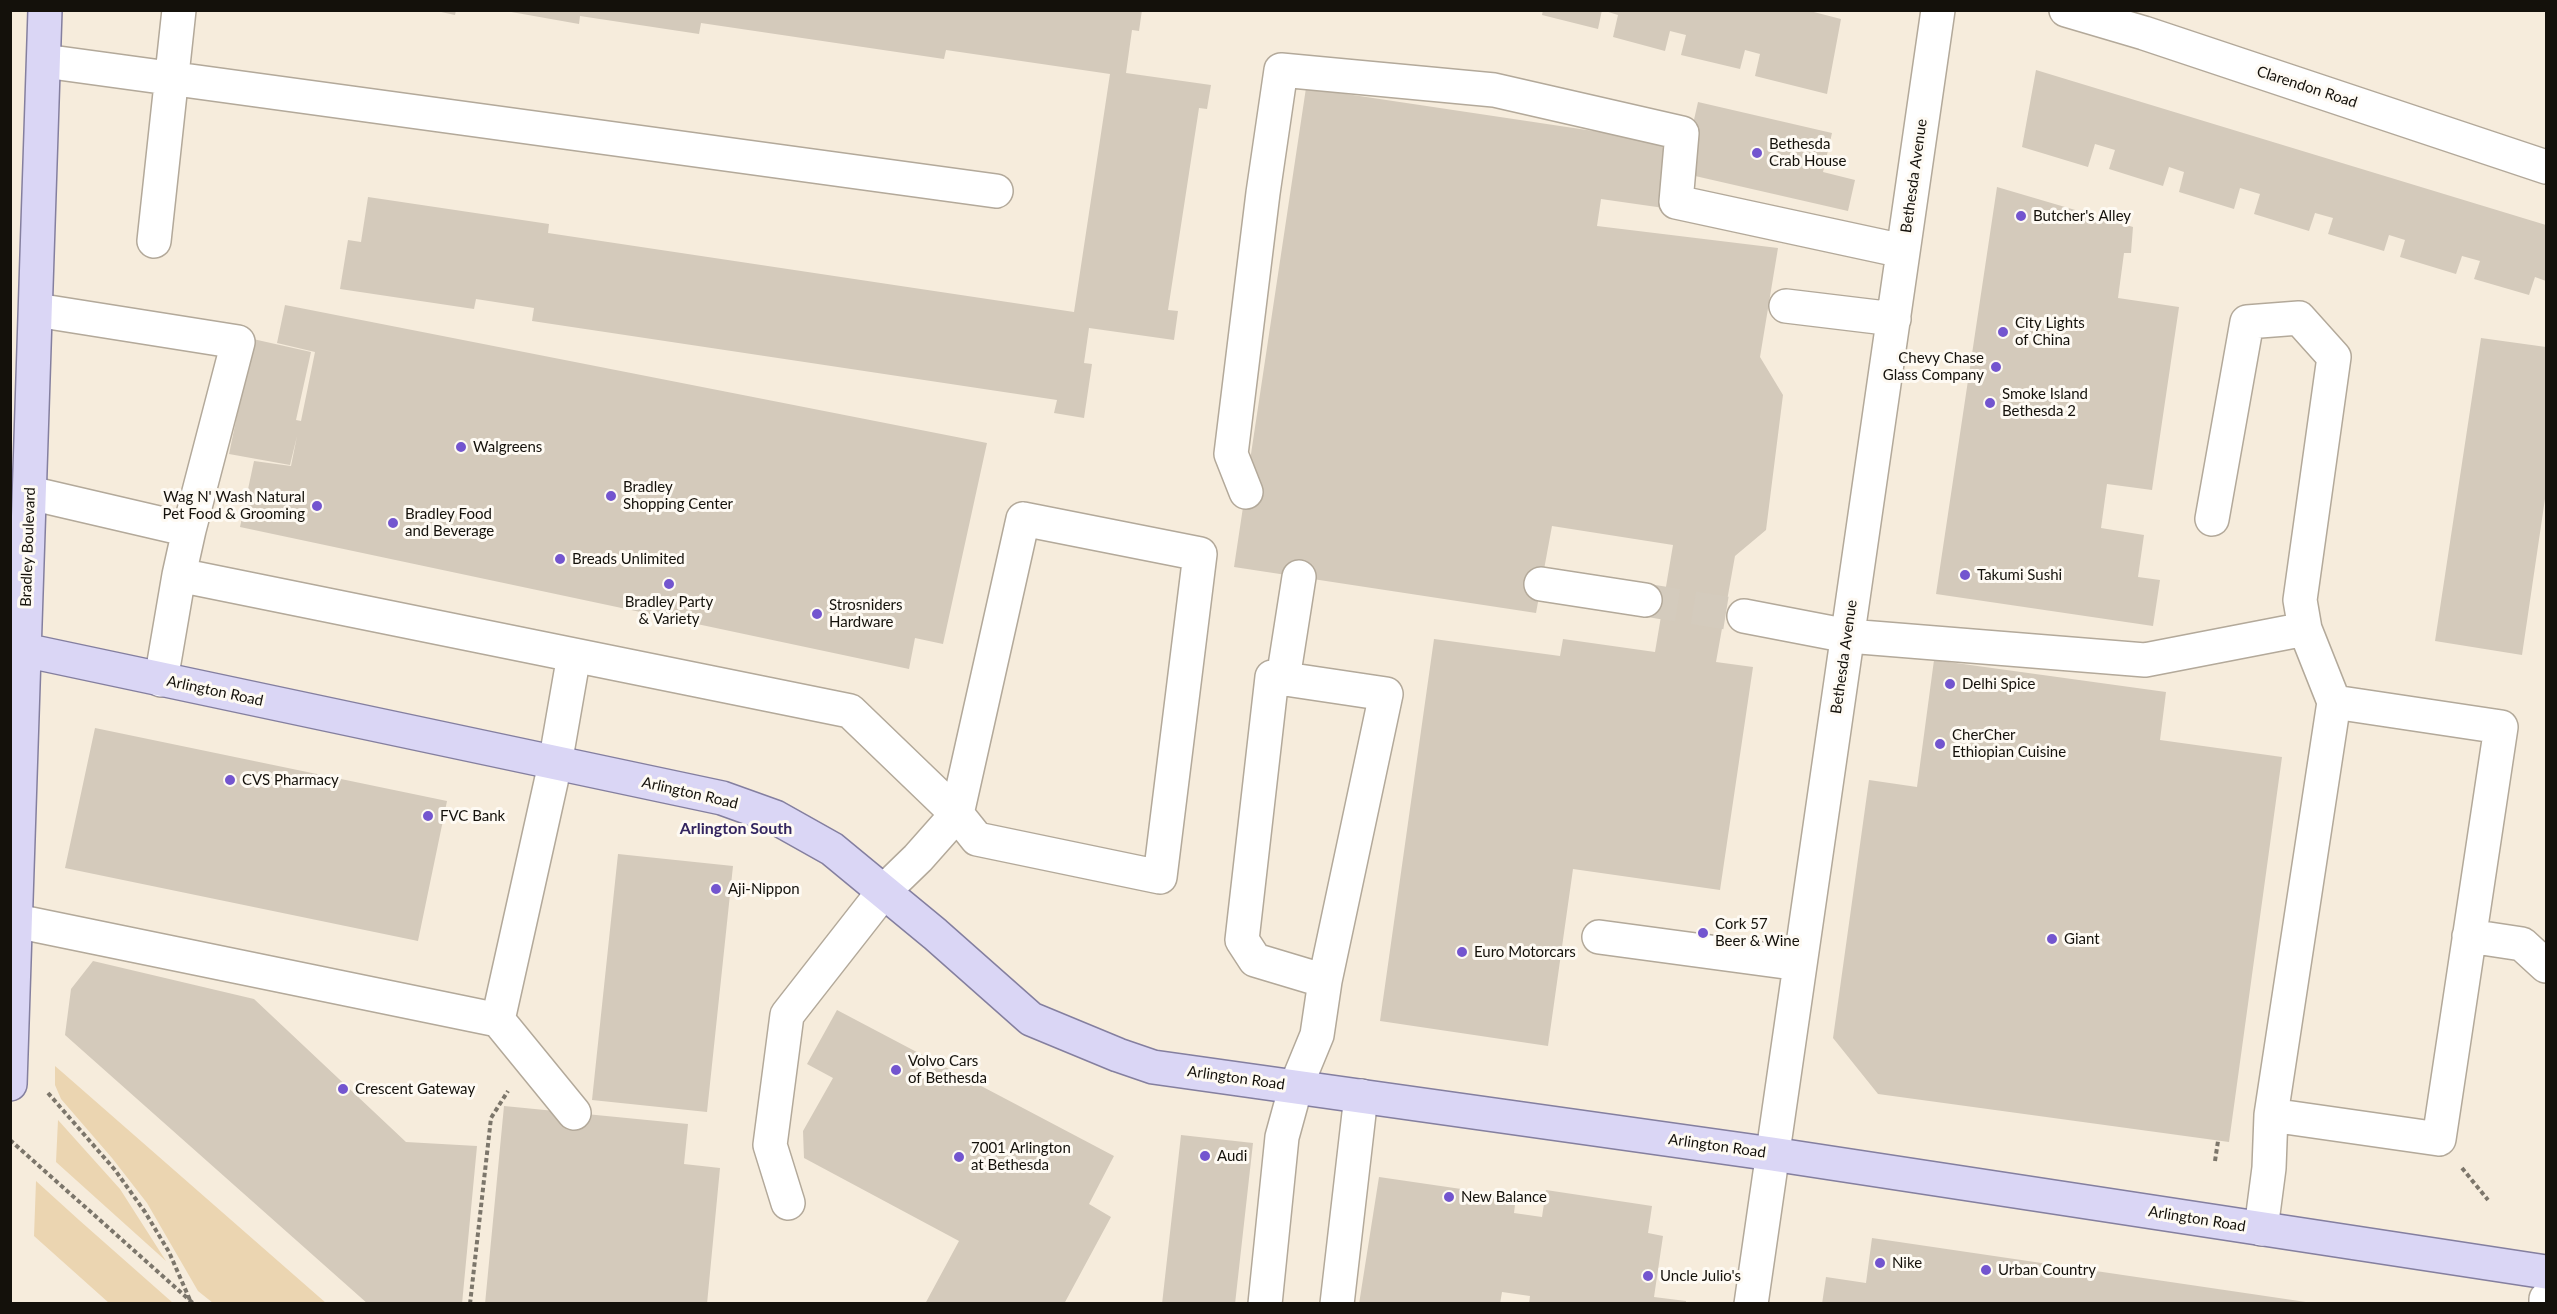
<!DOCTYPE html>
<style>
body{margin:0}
#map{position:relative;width:2557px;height:1314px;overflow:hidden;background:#f6ecdc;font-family:Lato,sans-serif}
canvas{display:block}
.frame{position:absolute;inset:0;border:12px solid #14110b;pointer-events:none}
</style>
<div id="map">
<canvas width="2557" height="1314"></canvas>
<div class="frame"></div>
</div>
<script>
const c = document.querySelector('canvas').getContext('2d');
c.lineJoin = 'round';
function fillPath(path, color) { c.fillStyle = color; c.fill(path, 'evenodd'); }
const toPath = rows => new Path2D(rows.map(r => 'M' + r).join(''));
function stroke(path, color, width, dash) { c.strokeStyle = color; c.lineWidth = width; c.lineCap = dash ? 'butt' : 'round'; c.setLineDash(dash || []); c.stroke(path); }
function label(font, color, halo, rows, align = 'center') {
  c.font = font + ' Lato,sans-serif'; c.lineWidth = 6; c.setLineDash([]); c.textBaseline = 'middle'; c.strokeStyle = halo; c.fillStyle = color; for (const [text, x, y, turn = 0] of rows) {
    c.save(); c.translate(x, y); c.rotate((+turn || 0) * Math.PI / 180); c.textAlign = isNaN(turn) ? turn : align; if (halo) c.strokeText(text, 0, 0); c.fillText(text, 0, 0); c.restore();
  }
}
fillPath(toPath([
 [55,1066,62,1072,326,1303,213,1303,198,1291,147,1203,112,1158,61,1099,55,1085],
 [58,1120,120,1189,166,1261,56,1162],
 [36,1181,79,1220,173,1303,109,1303,34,1236]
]), '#ebd5b1');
fillPath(toPath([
 [432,10,456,10,455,15],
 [500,10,1142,10,1139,31,1132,30,1126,73,1211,85,1207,109,1199,108,1168,310,1178,311,1174,340,1089,328,1084,363,1092,364,1084,418,1054,413,1057,400,532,321,534,308,476,299,474,309,340,289,348,240,361,242,368,197,549,224,548,233,1074,312,1110,74,946,50,944,59,701,23,699,34,580,16,579,24],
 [1543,10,1602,10,1598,29,1542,15],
 [1602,10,1806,10,1841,19,1827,94,1755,76,1760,54,1745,50,1740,69,1681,55,1686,35,1670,31,1665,51,1613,37,1618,15],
 [2036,70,2546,225,2546,281,2535,277,2529,295,2474,279,2480,261,2462,256,2456,274,2400,257,2405,240,2389,235,2384,251,2328,234,2333,218,2315,213,2309,231,2254,214,2260,194,2240,188,2234,209,2179,192,2184,172,2169,167,2163,186,2109,169,2115,150,2095,144,2088,167,2022,147],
 [1306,88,1674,143,1664,208,1601,199,1597,226,1778,248,1760,357,1783,395,1766,530,1735,556,1716,662,1753,667,1720,890,1573,869,1548,1046,1380,1021,1434,639,1560,656,1563,639,1655,652,1673,545,1552,526,1536,613,1234,567],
 [1698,102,1832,133,1823,172,1855,180,1848,211,1682,173],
 [1997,187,2133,227,2131,253,2124,253,2118,298,2179,307,2152,490,2107,484,2101,528,2144,535,2138,577,2160,580,2153,626,1936,594],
 [285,305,987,443,943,644,915,638,909,669,240,527,254,461,291,466,297,436,290,465,229,454,253,339,311,352,296,420,301,421,315,352,277,343],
 [2481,338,2546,347,2546,492,2522,655,2435,641],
 [1934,660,2166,692,2160,740,2282,757,2229,1142,1878,1094,1833,1038,1869,780,1917,787],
 [95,728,447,801,418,941,65,868],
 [618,854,733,866,707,1112,592,1100],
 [93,961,254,999,406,1142,477,1146,462,1304,368,1304,65,1035,71,989],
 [837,1010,1114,1156,1089,1204,1111,1217,1064,1304,925,1304,959,1241,804,1158,803,1131,833,1078,807,1064],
 [504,1106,688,1124,684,1164,720,1168,707,1304,485,1304],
 [1181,1135,1253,1143,1235,1304,1162,1304],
 [1379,1177,1516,1197,1514,1213,1542,1217,1546,1190,1652,1206,1648,1233,1663,1236,1654,1297,1686,1301,1686,1304,1529,1304,1530,1296,1502,1292,1500,1304,1359,1304],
 [1872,1238,2306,1302,2306,1304,1822,1304,1826,1277,1866,1283]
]), '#d4cabb');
stroke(toPath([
 [1645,600,1744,616]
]), '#d4cbbd', 33, [33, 16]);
const minor = toPath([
 [2066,10,2144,33,2546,167],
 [44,61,996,191],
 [154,241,179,10],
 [1786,306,1894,319],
 [36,310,238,342,189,530],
 [1246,492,1231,454,1263,193,1281,70,1494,90,1682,133,1676,202,1903,251],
 [30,493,189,530,179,575,850,711,957,814,918,858,884,891,787,1015,770,1145,788,1203],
 [1023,519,1200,554,1160,877,977,839,957,814,1023,519],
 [2212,519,2247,322,2299,318,2334,357,2300,600,2305,629,2334,702,2271,1115,2269,1168,2261,1229],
 [1541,584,1645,600],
 [1744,616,1848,636,2145,660,2305,629],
 [1272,677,1386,694,1325,981,1255,960,1242,940,1272,677],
 [1283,679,1299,577],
 [161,680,179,575],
 [16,921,498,1020,574,1113],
 [2469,936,2522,944,2546,966],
 [1599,937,1800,964],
 [498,1020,555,764,574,655],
 [2271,1115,2439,1139,2501,727,2334,702],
 [1265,1304,1282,1137,1296,1086,1317,1035,1325,981],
 [1337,1304,1361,1096],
 [1751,1304,1938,10],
 [2546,1304,2546,1299]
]);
const major = toPath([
 [10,647,722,798,775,817,832,849,935,934,1031,1019,1118,1055,1153,1067,1772,1154,2546,1272],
 [10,1084,45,10]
]);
stroke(minor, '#b3a99a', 36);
stroke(major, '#847f9f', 36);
stroke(toPath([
 [48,1093,115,1170,145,1212,169,1252,190,1300],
 [10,1140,194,1304],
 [2215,1161,2218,1141],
 [2462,1168,2488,1200],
 [470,1304,491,1118,508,1091]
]), '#7c766b', 4, [4.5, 3]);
stroke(minor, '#fff', 33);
stroke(major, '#dad6f5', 33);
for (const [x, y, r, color] of [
 [1757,153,6,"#7355cf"],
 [2021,216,6,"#7355cf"],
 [2003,332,6,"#7355cf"],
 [1996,367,6,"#7355cf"],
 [1990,403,6,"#7355cf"],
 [461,447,6,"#7355cf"],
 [611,496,6,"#7355cf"],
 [317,506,6,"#7355cf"],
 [393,523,6,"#7355cf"],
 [560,559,6,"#7355cf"],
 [1965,575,6,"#7355cf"],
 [669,584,6,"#7355cf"],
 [817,614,6,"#7355cf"],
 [1950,684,6,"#7355cf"],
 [1940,744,6,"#7355cf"],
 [230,780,6,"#7355cf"],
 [428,816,6,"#7355cf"],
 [716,889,6,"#7355cf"],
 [1703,933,6,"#7355cf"],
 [2052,939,6,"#7355cf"],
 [1462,952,6,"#7355cf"],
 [896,1070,6,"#7355cf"],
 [343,1089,6,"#7355cf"],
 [1205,1156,6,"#7355cf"],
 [959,1157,6,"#7355cf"],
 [1449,1197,6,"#7355cf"],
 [1880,1263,6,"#7355cf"],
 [1986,1270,6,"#7355cf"],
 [1648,1276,6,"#7355cf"]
]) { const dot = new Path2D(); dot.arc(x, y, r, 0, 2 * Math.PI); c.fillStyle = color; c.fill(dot); stroke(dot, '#fefaf3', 2); }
label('15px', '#14110b', '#fefaf3', [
 ["Clarendon Road",2307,87,18],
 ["Bethesda Avenue",1914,176,-82],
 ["Bradley Boulevard",28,547,-88],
 ["Bethesda Avenue",1844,657,-82],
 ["Arlington Road",215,691,12],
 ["Arlington Road",690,793,13],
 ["Arlington Road",1236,1078,8],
 ["Arlington Road",1717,1146,8],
 ["Arlington Road",2197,1219,9]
]);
label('15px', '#14110b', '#fefaf3', [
 ["Bethesda",1769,144],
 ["Crab House",1769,161],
 ["Butcher's Alley",2033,216],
 ["City Lights",2015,323],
 ["of China",2015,340],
 ["Chevy Chase",1984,358,"right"],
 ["Glass Company",1984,375,"right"],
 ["Smoke Island",2002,394],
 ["Bethesda 2",2002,411],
 ["Walgreens",473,447],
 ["Bradley",623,487],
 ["Shopping Center",623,504],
 ["Wag N' Wash Natural",305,497,"right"],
 ["Pet Food & Grooming",305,514,"right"],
 ["Bradley Food",405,514],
 ["and Beverage",405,531],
 ["Breads Unlimited",572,559],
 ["Takumi Sushi",1977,575],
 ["Bradley Party",669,602,"center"],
 ["& Variety",669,619,"center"],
 ["Strosniders",829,605],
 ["Hardware",829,622],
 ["Delhi Spice",1962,684],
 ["CherCher",1952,735],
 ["Ethiopian Cuisine",1952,752],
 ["CVS Pharmacy",242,780],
 ["FVC Bank",440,816],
 ["Aji-Nippon",728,889],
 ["Cork 57",1715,924],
 ["Beer & Wine",1715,941],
 ["Giant",2064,939],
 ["Euro Motorcars",1474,952],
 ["Volvo Cars",908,1061],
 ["of Bethesda",908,1078],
 ["Crescent Gateway",355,1089],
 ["7001 Arlington",971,1148],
 ["at Bethesda",971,1165],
 ["Audi",1217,1156],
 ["New Balance",1461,1197],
 ["Nike",1892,1263],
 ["Urban Country",1998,1270],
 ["Uncle Julio's",1660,1276]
], 'left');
label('bold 16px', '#332560', '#fefaf3', [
 ["Arlington South",736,829]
]);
</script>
